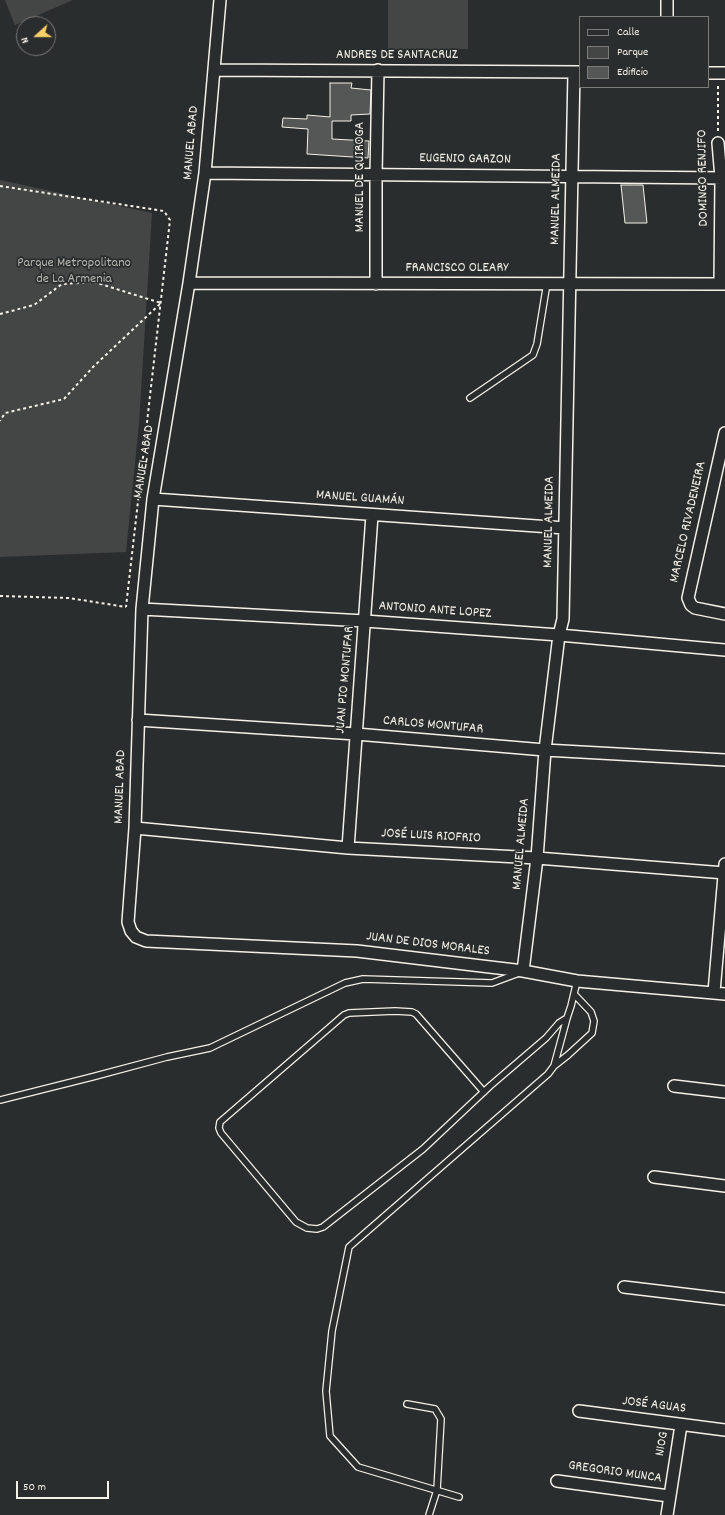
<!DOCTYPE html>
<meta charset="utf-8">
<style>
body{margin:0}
#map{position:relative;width:725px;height:1515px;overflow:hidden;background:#2a2d2e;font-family:Dekko,sans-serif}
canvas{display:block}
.legend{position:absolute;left:579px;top:16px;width:130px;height:72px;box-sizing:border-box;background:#2a2d2e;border:1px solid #7b7b78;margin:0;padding:5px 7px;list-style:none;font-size:12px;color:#f4f1e8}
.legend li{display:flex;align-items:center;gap:8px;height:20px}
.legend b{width:20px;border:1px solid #7b7b78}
.north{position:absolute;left:16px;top:16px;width:40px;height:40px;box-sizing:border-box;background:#2a2d2e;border:1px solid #7b7b78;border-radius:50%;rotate:249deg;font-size:11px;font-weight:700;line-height:16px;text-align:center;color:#f4f1e8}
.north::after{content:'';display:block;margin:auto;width:14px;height:18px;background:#ffd166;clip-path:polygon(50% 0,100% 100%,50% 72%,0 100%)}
.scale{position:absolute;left:16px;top:1481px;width:93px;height:18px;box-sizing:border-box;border:2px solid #f4f1e8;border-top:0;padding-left:5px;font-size:12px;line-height:14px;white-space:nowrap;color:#f4f1e8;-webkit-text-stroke:3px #2a2d2e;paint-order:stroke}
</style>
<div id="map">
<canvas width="725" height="1515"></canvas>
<ul class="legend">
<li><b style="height:5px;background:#2a2d2e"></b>Calle</li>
<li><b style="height:11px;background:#444645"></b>Parque</li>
<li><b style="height:11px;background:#555756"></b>Edificio</li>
</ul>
<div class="north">N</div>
<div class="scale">50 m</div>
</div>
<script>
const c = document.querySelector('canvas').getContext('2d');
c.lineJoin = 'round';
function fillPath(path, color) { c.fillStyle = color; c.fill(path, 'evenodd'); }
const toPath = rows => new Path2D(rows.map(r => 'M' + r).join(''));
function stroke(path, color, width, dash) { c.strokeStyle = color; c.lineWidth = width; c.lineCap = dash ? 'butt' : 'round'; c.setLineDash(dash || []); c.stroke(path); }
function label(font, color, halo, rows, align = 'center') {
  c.font = font + ' Dekko,sans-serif'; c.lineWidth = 3.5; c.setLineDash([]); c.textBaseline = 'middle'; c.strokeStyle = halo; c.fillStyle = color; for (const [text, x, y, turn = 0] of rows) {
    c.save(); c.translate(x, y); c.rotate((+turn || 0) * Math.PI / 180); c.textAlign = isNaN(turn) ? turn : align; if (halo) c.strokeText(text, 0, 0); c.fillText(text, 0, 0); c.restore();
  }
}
fillPath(toPath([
 [5,0,73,0,15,25],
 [388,0,468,0,468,49,388,49],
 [0,180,152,213,139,424,126,552,0,557]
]), '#444645');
const building = toPath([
 [330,83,352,83,351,88,371,90,370,114,351,115,351,121,332,121,332,139,369,141,368,158,307,154,308,129,282,127,283,118,307,119,307,115,330,117,330,83],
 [621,185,643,185,647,223,625,223,621,185]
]);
fillPath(building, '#555756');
stroke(building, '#f4f1e8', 1);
const lane = toPath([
 [470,398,533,355,537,344,547,283],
 [554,1066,568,1055,592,1033,594,1021,591,1012,574,994],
 [484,1092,416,1014,412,1012,395,1011,349,1013,344,1015,220,1122,219,1128,221,1133,296,1222,307,1228,317,1229,323,1227,423,1149,490,1086,546,1038,559,1023,567,1018],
 [0,1100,92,1077,167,1057,210,1048,345,983,363,979,492,983,519,973],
 [407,1404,435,1409,441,1419,437,1490,429,1515],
 [459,1497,358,1467,330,1436,326,1391,332,1331,349,1247,548,1074,554,1066,567,1018,571,1006,577,981]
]);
const street = toPath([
 [220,0,205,173,189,283,153,499,142,609,135,828,128,922,131,931,136,937,146,941,357,951,523,971,577,981,725,994],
 [667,17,667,0],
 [214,70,580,72],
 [708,73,725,73],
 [718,143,721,178,720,284],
 [205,173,725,178],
 [189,283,725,284],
 [376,284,376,175,378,70],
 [725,433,688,598,691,605,695,608,725,614],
 [153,499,565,528],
 [142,609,365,621,559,635,725,650],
 [138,720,356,734,545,750,725,760],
 [135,828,348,848,537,858,725,873],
 [348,848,372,515],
 [523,971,537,858,545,750,559,635,563,619,574,72],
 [714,992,725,864],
 [674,1086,725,1092],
 [654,1177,725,1186],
 [624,1287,725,1299],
 [579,1411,725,1430],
 [557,1481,669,1496],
 [667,1515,681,1425]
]);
stroke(lane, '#f4f1e8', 8);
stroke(street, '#f4f1e8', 14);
stroke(toPath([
 [718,131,718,84],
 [0,186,164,211,170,220,126,607],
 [0,314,34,305,62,284,94,282,161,303,93,367,64,399,5,413,0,421],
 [0,596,69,598,126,607]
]), '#f4f1e8', 2, [3, 3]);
stroke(lane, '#2a2d2e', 5.5);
stroke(street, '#2a2d2e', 11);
label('14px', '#f4f1e8', '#2a2d2e', [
 ["ANDRES DE SANTACRUZ",397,56],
 ["MANUEL ABAD",192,143,-85],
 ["EUGENIO GARZON",465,160,1],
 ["MANUEL DE QUIROGA",361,177,-90],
 ["DOMINGO RENJIFO",704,178,-91],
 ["MANUEL ALMEIDA",557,199,-89],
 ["FRANCISCO OLEARY",457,269],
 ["MANUEL ABAD",145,462,-81],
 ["MANUEL GUAMÁN",360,499,4],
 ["MANUEL ALMEIDA",550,522,-89],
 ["MARCELO RIVADENEIRA",689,522,-77],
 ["ANTONIO ANTE LOPEZ",435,611,4],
 ["JUAN PIO MONTUFAR",346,680,-85],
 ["CARLOS MONTUFAR",433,726,5],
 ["MANUEL ABAD",121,787,-88],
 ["JOSÉ LUIS RIOFRIO",431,837,3],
 ["MANUEL ALMEIDA",522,844,-85],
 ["JUAN DE DIOS MORALES",428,945,7],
 ["JOSÉ AGUAS",654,1406,7],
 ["N10G",663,1444,-80],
 ["GREGORIO MUNCA",615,1473,8]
]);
label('14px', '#b6b5af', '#2a2d2e', [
 ["Parque Metropolitano",74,264],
 ["de La Armenia",74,280]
]);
</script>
